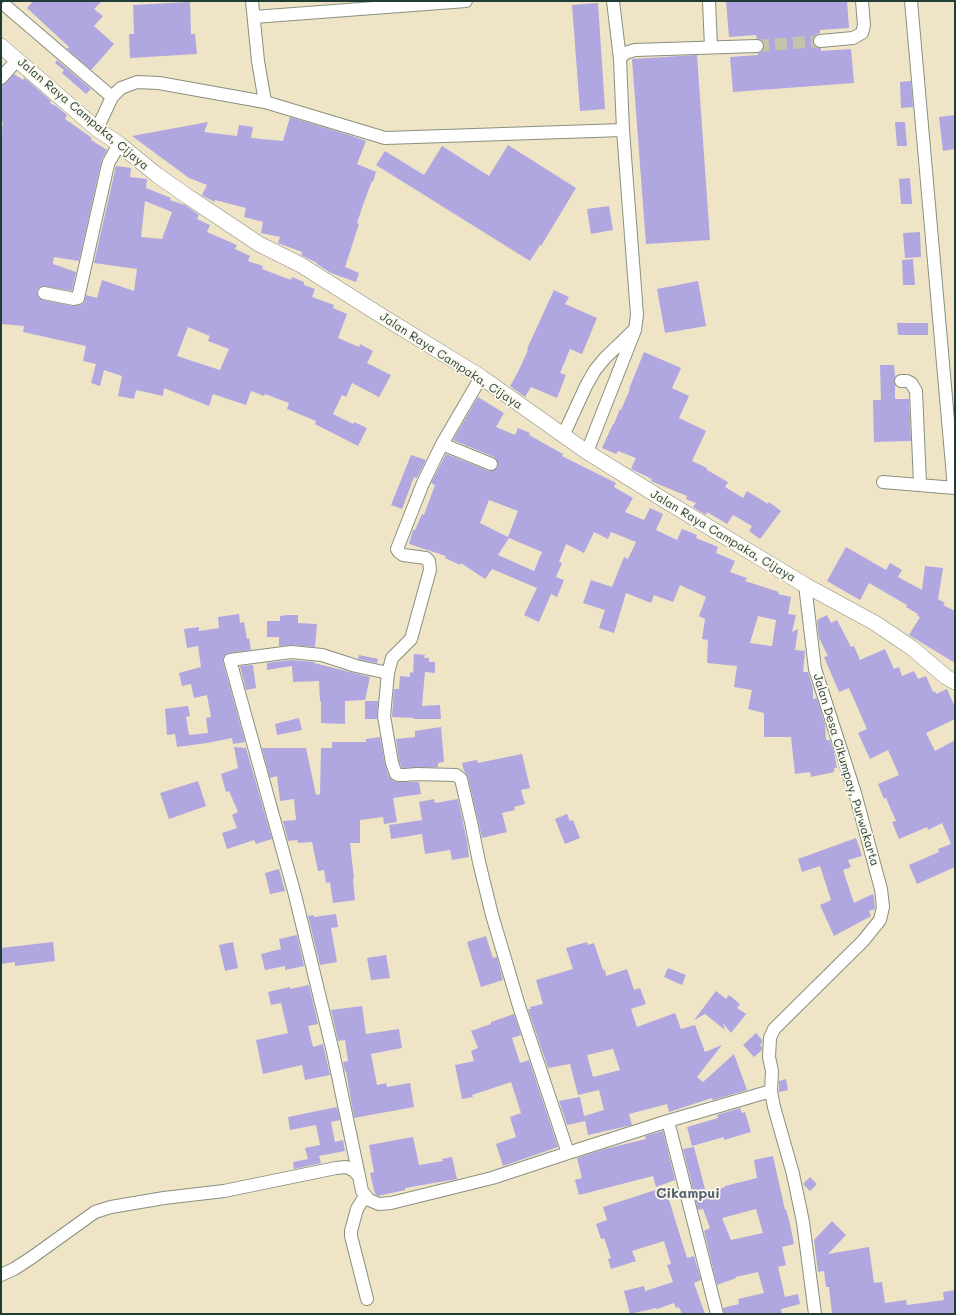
<!DOCTYPE html>
<style>
body{margin:0}
#map{position:relative;width:956px;height:1315px;overflow:hidden;background:#f0e4c7;font-family:Mali,sans-serif}
canvas{display:block}
.frame{position:absolute;inset:0;border:2px solid #1f3d34;pointer-events:none}
</style>
<div id="map">
<canvas width="956" height="1315"></canvas>
<div class="frame"></div>
</div>
<script>
const c = document.querySelector('canvas').getContext('2d');
c.lineJoin = 'round';
function fillPath(path, color) { c.fillStyle = color; c.fill(path, 'evenodd'); }
const toPath = rows => new Path2D(rows.map(r => 'M' + r).join(''));
function stroke(path, color, width, dash) { c.strokeStyle = color; c.lineWidth = width; c.lineCap = dash ? 'butt' : 'round'; c.setLineDash(dash || []); c.stroke(path); }
function label(font, color, halo, rows, align = 'center') {
  c.font = font + ' Mali,sans-serif'; c.lineWidth = 3.5; c.setLineDash([]); c.textBaseline = 'middle'; c.strokeStyle = halo; c.fillStyle = color; for (const [text, x, y, turn = 0] of rows) {
    c.save(); c.translate(x, y); c.rotate((+turn || 0) * Math.PI / 180); c.textAlign = isNaN(turn) ? turn : align; if (halo) c.strokeText(text, 0, 0); c.fillText(text, 0, 0); c.restore();
  }
}
fillPath(toPath([
 [33,1,102,1,94,9,103,16,94,26,114,44,91,70,67,49,69,47,27,8],
 [726,1,847,1,849,28,820,30,820,33,815,35,813,41,814,46,817,48,821,48,821,51,851,49,854,83,733,92,730,57,758,55,758,53,763,50,764,45,761,40,757,39,756,35,729,37],
 [190,2,191,34,195,34,197,54,130,58,129,34,134,34,133,5],
 [598,3,605,109,580,111,572,5],
 [697,55,710,240,646,244,632,59],
 [57,60,91,89,86,94,62,73,64,70,55,63],
 [14,74,23,80,24,78,26,79,51,101,50,103,56,106,67,115,65,119,92,138,91,140,107,150,102,159,100,167,79,261,54,257,53,264,76,272,72,291,42,286,39,288,37,291,37,295,39,298,43,300,73,306,80,305,84,303,86,295,97,298,102,280,134,291,137,269,94,263,116,166,131,168,130,177,147,179,146,188,171,198,170,200,185,205,199,215,197,219,210,225,207,232,237,245,235,249,250,256,248,261,263,266,262,269,291,280,292,277,304,282,304,285,315,289,312,297,334,305,333,308,347,314,338,338,359,347,360,344,373,351,367,363,391,375,379,397,352,383,346,397,342,395,333,414,353,424,354,422,367,428,358,446,315,424,316,421,287,409,289,403,265,394,264,396,251,391,246,405,213,394,209,406,164,388,163,396,136,390,134,399,118,396,122,376,104,370,100,386,91,383,96,364,83,361,86,346,23,332,24,326,1,324,1,141,3,122,1,121,1,85,6,83],
 [145,201,172,212,162,239,141,237],
 [188,327,210,336,208,341,229,349,220,370,177,356],
 [911,81,913,107,901,108,900,82],
 [955,115,955,149,943,151,939,117],
 [290,117,352,136,366,141,357,164,376,172,373,182,372,181,364,202,357,223,359,224,345,267,359,273,356,282,331,273,317,264,317,263,301,255,302,252,278,243,280,237,261,233,263,222,244,217,246,208,215,200,215,202,205,197,202,195,207,185,189,178,132,136,208,122,204,132,237,136,239,125,253,127,251,138,283,141],
 [895,122,905,122,907,146,897,146],
 [508,145,576,188,541,246,540,245,530,261,376,165,385,151,424,175,442,146,489,176],
 [910,178,912,204,901,204,899,179],
 [609,206,613,230,591,234,587,209],
 [920,232,921,257,905,258,903,233],
 [913,259,915,285,903,285,902,260],
 [698,281,706,326,665,333,657,289],
 [554,290,569,297,565,304,597,318,582,354,570,349,560,373,566,375,557,398,531,387,525,397,510,386,518,372,528,350,527,349],
 [897,323,928,323,928,335,898,335],
 [644,352,681,368,672,388,689,396,679,418,706,431,692,461,707,468,707,470,728,482,725,487,743,498,747,491,768,504,769,502,781,511,760,539,749,531,752,526,733,515,727,524,707,512,706,515,693,507,696,503,686,499,687,496,653,482,651,481,652,479,631,469,636,458,618,451,616,454,602,448,613,424,614,424,620,409,621,410,630,389,629,389],
 [880,365,894,365,895,377,894,381,895,385,895,399,909,399,911,441,874,442,873,400,881,400],
 [478,397,504,413,496,427,515,435,518,428,530,433,529,435,563,454,562,456,616,483,614,487,633,498,625,512,644,520,650,508,663,514,656,530,677,540,682,529,697,535,696,538,718,547,716,553,735,561,730,572,747,578,745,581,779,592,778,594,791,597,788,614,796,615,792,632,798,629,795,650,805,651,803,672,808,672,813,689,813,699,817,698,825,725,826,740,830,740,834,752,837,768,834,768,834,772,811,777,810,772,795,774,791,737,764,737,764,713,748,709,752,690,734,687,737,666,707,663,708,640,702,639,705,619,699,616,706,597,680,585,673,602,654,595,651,603,626,593,614,633,599,628,605,610,583,603,591,580,612,587,624,557,628,559,636,542,611,532,608,539,594,532,584,553,566,544,559,562,562,563,556,577,564,580,557,597,551,594,539,622,524,615,537,588,492,569,485,579,461,563,460,565,445,558,446,556,409,544,413,530,415,530,422,514,424,515,435,485,431,483,446,454,489,471,492,471,498,467,498,463,494,457,453,440],
 [489,500,518,511,508,537,480,523],
 [509,538,542,552,534,571,498,555],
 [758,616,776,620,772,646,750,643],
 [411,455,426,460,417,478,414,477,402,509,391,505],
 [846,547,886,570,890,563,902,570,898,577,922,590,925,566,943,568,938,599,945,603,943,605,955,611,955,663,909,635,920,617,917,616,918,614,906,607,907,605,869,583,860,600,827,581],
 [239,614,240,623,244,622,247,639,249,638,251,650,229,653,225,655,223,658,223,662,245,742,233,744,232,738,207,743,177,747,175,734,167,735,165,709,188,706,190,716,186,717,189,735,208,733,206,718,211,717,207,695,194,698,191,684,182,686,179,673,201,667,198,646,187,648,184,629,199,627,199,631,219,628,218,617],
 [287,615,298,615,298,623,317,624,315,647,292,645,279,646,279,637,267,637,267,621,280,621,280,616],
 [827,615,831,623,837,620,851,647,854,646,860,660,885,649,894,669,899,667,902,676,914,671,918,679,926,676,933,692,935,691,936,694,947,689,955,707,955,719,926,733,935,751,955,740,955,867,917,884,909,865,939,852,938,849,951,844,942,823,928,830,927,827,899,839,892,822,896,821,886,798,884,799,878,784,899,775,888,750,870,759,858,733,867,729,849,688,839,692,824,657,828,656,819,638,817,620],
 [414,654,425,655,424,658,429,658,429,662,435,662,435,673,425,672,422,706,440,705,441,719,414,719,414,718,392,717,394,689,399,689,400,676,410,677,410,672,413,673],
 [359,655,378,659,377,663,358,659],
 [291,660,314,662,314,663,370,677,365,700,345,701,345,724,321,723,321,701,320,701,319,681,293,682,292,666,267,670,267,663],
 [253,665,256,688,246,690,240,666],
 [365,701,378,701,377,719,365,719],
 [299,718,302,730,277,735,275,724],
 [441,727,444,762,438,763,438,767,402,768,399,761,396,739,415,737,415,731],
 [380,737,385,764,389,777,393,781,398,782,419,782,421,794,393,798,397,822,384,824,383,817,360,820,360,843,350,843,354,879,353,879,355,900,333,903,330,882,326,883,324,870,318,871,312,842,298,843,297,840,288,841,283,821,296,820,294,799,280,801,277,776,270,778,262,748,306,748,316,795,320,794,321,748,332,748,332,742,366,742,366,739],
 [234,747,246,748,272,839,256,844,254,840,227,849,222,833,237,828,232,815,238,812,229,791,226,792,221,774,238,768],
 [522,754,530,788,521,790,525,804,514,807,515,810,502,813,507,832,482,838,468,777,464,771,462,763,477,760,478,763],
 [198,781,206,806,169,819,160,793],
 [434,799,435,803,458,799,467,841,469,857,452,860,450,850,425,854,422,834,391,839,389,825,422,820,419,802],
 [567,814,570,821,573,820,580,838,565,844,555,819],
 [856,838,862,856,848,860,851,867,843,870,854,903,873,894,874,898,875,909,869,911,871,916,834,936,820,905,831,900,820,866,802,872,798,859],
 [279,869,285,891,270,894,265,873],
 [336,914,338,927,331,928,337,962,320,965,308,916,314,915,314,917],
 [297,935,304,966,285,970,285,966,265,970,261,954,281,949,279,939],
 [486,936,493,958,497,957,503,980,481,987,467,942],
 [53,942,55,961,15,966,15,962,1,964,1,948],
 [233,942,238,968,225,971,219,945],
 [587,942,588,945,594,943,603,970,605,970,606,976,627,969,634,990,640,988,646,1004,631,1009,637,1027,675,1013,681,1029,695,1025,705,1052,722,1045,697,1077,703,1082,734,1054,747,1090,713,1100,712,1098,669,1112,667,1104,629,1114,632,1125,588,1135,584,1116,604,1110,599,1090,578,1095,570,1064,548,1068,528,1009,531,1009,530,1007,543,1004,536,980,573,969,566,948],
 [613,1049,620,1070,593,1077,587,1055],
 [386,955,390,978,371,980,367,958],
 [668,968,686,975,682,985,664,977],
 [309,985,318,1024,308,1026,313,1047,323,1044,330,1075,305,1080,302,1065,263,1074,256,1040,288,1033,281,1003,271,1005,268,992,290,987,290,989],
 [716,991,726,999,729,995,740,1004,737,1008,746,1014,731,1033,723,1023,725,1030,705,1014,694,1020],
 [362,1006,366,1034,399,1029,402,1048,371,1054,377,1085,386,1083,387,1087,410,1083,414,1107,354,1118,346,1071,345,1072,343,1062,348,1061,345,1040,338,1041,331,1010],
 [514,1014,521,1035,512,1038,520,1063,529,1060,558,1147,503,1166,496,1144,516,1137,510,1117,521,1113,511,1082,472,1095,473,1097,462,1099,455,1065,474,1061,471,1051,478,1048,471,1031,491,1024,491,1022],
 [756,1033,762,1040,762,1043,760,1045,762,1047,762,1050,754,1057,743,1045],
 [786,1079,788,1090,779,1092,779,1081],
 [580,1097,585,1121,567,1125,559,1101],
 [337,1107,340,1120,331,1122,335,1142,343,1140,345,1151,319,1156,321,1163,294,1169,293,1162,308,1159,305,1148,320,1145,316,1125,290,1130,288,1117],
 [740,1108,742,1113,745,1112,751,1132,724,1140,724,1137,692,1146,687,1127,718,1118,717,1115],
 [663,1131,675,1180,656,1187,653,1176,579,1195,575,1180,582,1178,577,1158,605,1149,646,1139,645,1136],
 [413,1137,419,1165,443,1161,442,1159,452,1157,457,1179,405,1188,405,1190,378,1196,375,1194,370,1173,374,1172,369,1145],
 [694,1147,706,1193,725,1187,725,1186,757,1178,754,1160,773,1156,785,1210,786,1209,790,1224,794,1244,782,1247,786,1265,778,1267,785,1297,798,1294,800,1304,781,1309,782,1314,724,1314,723,1308,739,1304,738,1299,764,1293,758,1272,736,1277,736,1278,717,1285,704,1231,710,1228,703,1209,698,1210,683,1149],
 [756,1209,763,1233,731,1240,722,1218],
 [810,1177,817,1184,810,1191,803,1184],
 [665,1187,687,1258,694,1256,701,1280,694,1283,705,1314,682,1314,679,1307,676,1308,674,1303,657,1309,656,1308,630,1314,624,1291,644,1286,645,1291,673,1282,667,1265,671,1264,664,1241,632,1251,636,1261,611,1269,608,1259,611,1258,604,1238,601,1239,596,1224,607,1220,603,1207],
 [832,1221,846,1235,828,1254,869,1247,874,1283,882,1282,885,1303,906,1300,907,1305,944,1300,943,1292,955,1290,955,1314,832,1314,829,1287,826,1287,824,1271,818,1272,814,1240]
]), '#b0a6e0');
stroke(toPath([
 [757,46,820,41]
]), '#c6c3aa', 12, [12, 6]);
const minor = toPath([
 [252,1,258,61,265,102],
 [613,1,620,59],
 [709,1,711,47],
 [911,1,954,488],
 [7,7,112,97],
 [254,17,466,1],
 [820,41,853,38,862,33,864,25,862,1],
 [1,78,17,60],
 [97,129,112,97,121,88,137,82,159,83,265,102,385,138,623,130],
 [44,293,74,299,78,298,107,169,109,162,119,144],
 [481,377,442,444,423,483,397,549,399,552,403,555,426,558,429,561,430,570,411,639,392,658,388,673,384,716,392,763,396,774,398,775,405,775,417,774,456,775,461,779,471,822,479,862,492,915,519,1006,568,1153],
 [901,381,907,381,911,383,916,391,920,484],
 [563,436,586,386,595,370,605,358,632,332],
 [442,444,491,464],
 [587,452,635,330,637,315,623,130,620,59,625,53,635,50,757,46],
 [883,482,955,488],
 [805,585,815,669,855,793,881,889,883,907,880,920,863,941,774,1029,770,1038,769,1057,772,1071,771,1091,774,1107,793,1174,803,1222,815,1314],
 [668,1121,717,1314],
 [359,1176,333,1052,295,895,230,660,291,652,322,655,356,666,388,673],
 [365,1196,357,1209,351,1231,351,1236,367,1299],
 [1,1275,14,1269,31,1258,95,1212,111,1207,164,1198,224,1191,336,1168,346,1167,353,1170,359,1176,362,1191,369,1200,379,1204,391,1203,492,1178,568,1153,668,1121,771,1091]
]);
const major = toPath([
 [1,46,97,129,119,144,157,175,187,196,259,244,301,265,377,313,481,377,587,452,669,503,805,585,875,623,912,648,946,677,955,682]
]);
stroke(minor, '#88907e', 14);
stroke(major, '#88907e', 16);
stroke(minor, '#fff', 12);
stroke(major, '#fff', 15);
label('12px', '#1f3d34', '#fbf7ec', [
 ["Jalan Raya Campaka, Cijaya",83,114,40],
 ["Jalan Raya Campaka, Cijaya",451,361,33],
 ["Jalan Raya Campaka, Cijaya",723,536,31],
 ["Jalan Desa Cikumpay, Purwakarta",846,770,73]
]);
label('bold 14px', '#526270', '#fbf7ec', [
 ["Cikampui",688,1194]
]);
</script>
